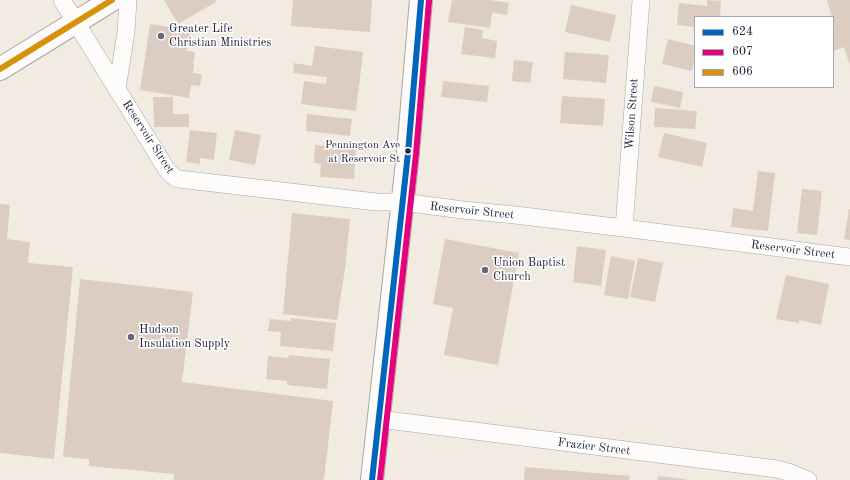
<!DOCTYPE html>
<style>
body{margin:0}
#map{position:relative;width:850px;height:480px;overflow:hidden;background:#f2ebe2;font-family:"Old Standard TT",serif}
canvas{display:block}
.legend{position:absolute;left:694px;top:16px;width:140px;height:72px;box-sizing:border-box;background:#fff;border:1px solid #a7a7b1;margin:0;padding:5px 7px;list-style:none;font-size:12px;color:#22223b}
.legend li{display:flex;align-items:center;gap:8px;height:20px}
.legend b{width:20px;border:1px solid #a7a7b1}
</style>
<div id="map">
<canvas width="850" height="480"></canvas>
<ul class="legend">
<li><b style="height:5px;background:#0065bd"></b>624</li>
<li><b style="height:5px;background:#e5007d"></b>607</li>
<li><b style="height:5px;background:#d79209"></b>606</li>
</ul>
</div>
<script>
const c = document.querySelector('canvas').getContext('2d');
c.lineJoin = 'round';
function fillPath(path, color) { c.fillStyle = color; c.fill(path, 'evenodd'); }
const toPath = rows => new Path2D(rows.map(r => 'M' + r).join(''));
function stroke(path, color, width, dash) { c.strokeStyle = color; c.lineWidth = width; c.lineCap = dash ? 'butt' : 'round'; c.setLineDash(dash || []); c.stroke(path); }
function label(font, color, halo, rows, align = 'center') {
  c.font = font + ' "Old Standard TT",serif'; c.lineWidth = 3; c.setLineDash([]); c.textBaseline = 'middle'; c.strokeStyle = halo; c.fillStyle = color; for (const [text, x, y, turn = 0] of rows) {
    c.save(); c.translate(x, y); c.rotate((+turn || 0) * Math.PI / 180); c.textAlign = isNaN(turn) ? turn : align; if (halo) c.strokeText(text, 0, 0); c.fillText(text, 0, 0); c.restore();
  }
}
fillPath(toPath([
 [164,0,215,0,216,2,178,24],
 [293,0,372,0,370,32,291,26],
 [452,0,490,0,509,3,507,15,492,13,490,28,448,22],
 [707,0,721,1,720,17,695,17,695,27,677,25,679,3,707,6],
 [827,0,850,0,850,65,844,47,833,51,833,28,835,27,833,21,833,17,832,17],
 [571,5,616,15,610,42,565,32],
 [150,24,191,30,187,51,195,52,193,64,194,64,193,73,202,74,200,86,191,85,189,98,140,90],
 [465,27,483,30,482,38,497,41,495,58,461,54],
 [668,39,695,46,695,57,692,71,662,64],
 [315,46,363,52,356,111,301,104,304,81,326,84,327,77,293,73,294,63,312,66],
 [565,52,609,55,606,83,563,79],
 [514,60,533,62,530,83,512,81],
 [443,81,489,86,487,102,441,97],
 [654,86,683,92,680,108,651,102],
 [562,96,605,99,603,126,560,123],
 [153,97,173,97,173,114,189,114,189,127,154,127],
 [655,108,697,111,695,129,654,127],
 [307,114,352,119,350,136,306,131],
 [190,130,217,133,214,160,200,158,200,164,186,162],
 [235,130,261,135,255,165,229,160],
 [664,133,707,143,702,167,658,157],
 [315,145,356,148,354,179,320,177,321,164,314,163],
 [758,171,775,173,768,231,731,227,733,208,753,211],
 [802,189,822,191,817,235,797,233],
 [0,204,10,205,7,239,30,242,28,263,73,267,54,459,0,453],
 [849,209,850,209,850,240,844,239],
 [292,213,350,219,345,269,337,320,283,314],
 [445,239,519,253,498,365,444,355,453,308,433,304],
 [577,246,606,250,601,286,573,282],
 [611,256,635,261,628,299,604,295],
 [638,258,663,263,655,302,630,297],
 [786,275,829,284,821,325,799,320,799,323,776,319],
 [80,279,193,292,182,382,333,401,324,480,174,480,174,474,89,466,89,459,63,457],
 [291,318,336,323,333,351,280,346,281,332,268,331,270,319,291,321],
 [289,355,330,359,327,389,287,385,287,381,266,379,268,356,288,358],
 [525,467,630,476,629,480,524,480],
 [658,476,685,479,685,480,658,480]
]), '#dbcdc2');
const minor = toPath([
 [62,0,167,170,174,177,179,179,376,202,402,202,463,210,515,215,624,228,850,257],
 [117,89,126,32,128,0],
 [624,228,641,0],
 [379,419,777,469,791,473,808,480]
]);
const primary = toPath([
 [0,69,112,0],
 [372,480,408,153,421,0]
]);
stroke(minor, '#a9a5a3', 18);
stroke(primary, '#a9a5a3', 24);
stroke(minor, '#fdfcfb', 17);
stroke(primary, '#fdfcfb', 22);
stroke(toPath([
 [372,480,408,153,421,0]
]), '#0065bd', 6);
stroke(toPath([
 [380,480,416,154,429,1]
]), '#e5007d', 6);
stroke(toPath([
 [0,69,112,0]
]), '#d79209', 6);
for (const [x, y, r, color] of [
 [161,36,4,"#6b6875"],
 [408,151,3.5,"#22223b"],
 [485,270,4,"#6b6875"],
 [131,337,4,"#6b6875"]
]) { const dot = new Path2D(); dot.arc(x, y, r, 0, 2 * Math.PI); c.fillStyle = color; c.fill(dot); stroke(dot, '#fff', 1.5); }
label('11px', '#22223b', '#fff', [
 ["Pennington Ave",400,145],
 ["at Reservoir St",400,159]
], 'right');
label('12px', '#22223b', '#fff', [
 ["Greater Life",169,29],
 ["Christian Ministries",169,43],
 ["Union Baptist",493,263],
 ["Church",493,277],
 ["Hudson",139,330],
 ["Insulation Supply",139,344]
], 'left');
label('12px', '#22223b', '#fff', [
 ["Wilson Street",632,114,-86],
 ["Reservoir Street",148,137,57],
 ["Reservoir Street",472,211,6],
 ["Reservoir Street",793,250,7],
 ["Frazier Street",594,447,7]
]);
</script>
